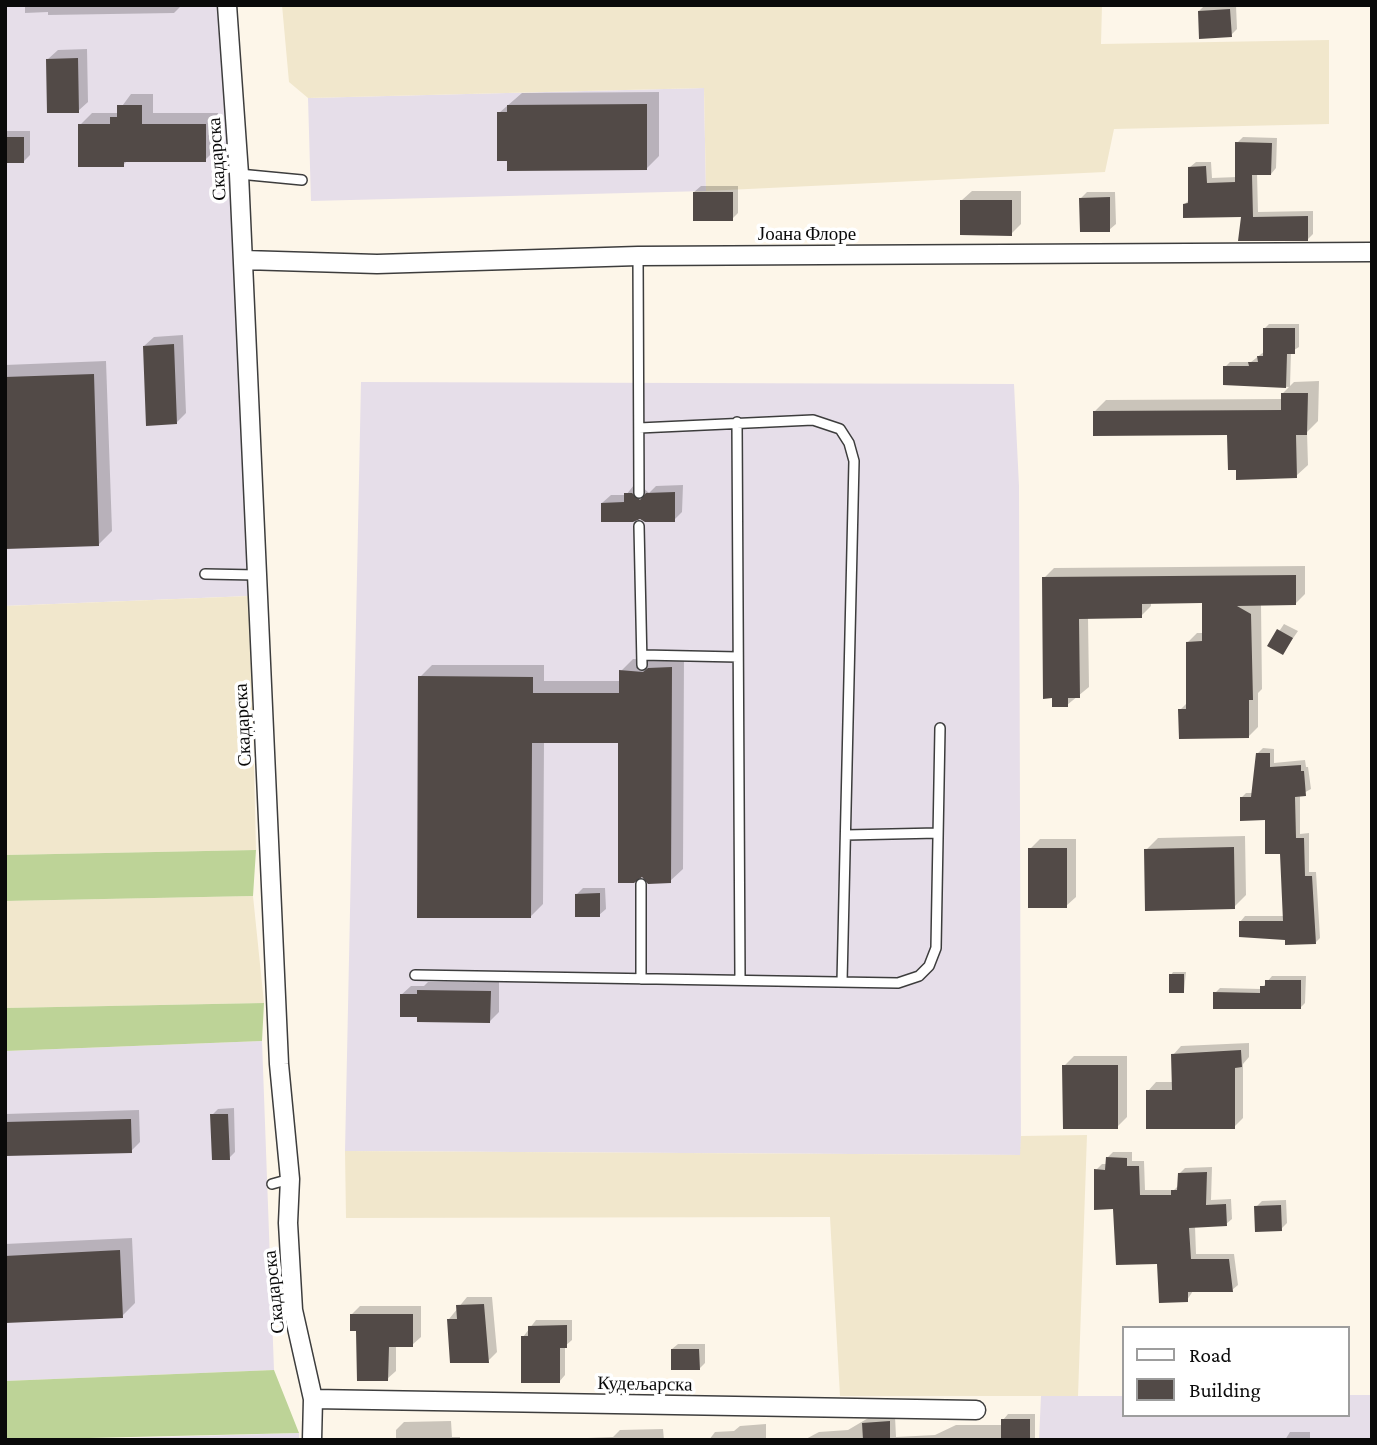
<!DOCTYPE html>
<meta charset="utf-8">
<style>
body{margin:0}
#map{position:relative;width:1377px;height:1445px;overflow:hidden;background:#fdf6e9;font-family:"Crimson Pro",serif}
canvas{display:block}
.frame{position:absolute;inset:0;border:7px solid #0a0a0a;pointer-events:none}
.legend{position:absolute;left:1122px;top:1326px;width:228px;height:91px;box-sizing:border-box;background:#fff;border:2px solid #9d9d9d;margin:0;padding:9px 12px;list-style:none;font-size:21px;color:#0a0a0a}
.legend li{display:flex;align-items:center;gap:14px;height:35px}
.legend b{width:35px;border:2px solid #9d9d9d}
</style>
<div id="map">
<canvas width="1377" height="1445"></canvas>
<div class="frame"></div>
<ul class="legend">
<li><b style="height:9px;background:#fff"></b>Road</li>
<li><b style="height:19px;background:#524a47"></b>Building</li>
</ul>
</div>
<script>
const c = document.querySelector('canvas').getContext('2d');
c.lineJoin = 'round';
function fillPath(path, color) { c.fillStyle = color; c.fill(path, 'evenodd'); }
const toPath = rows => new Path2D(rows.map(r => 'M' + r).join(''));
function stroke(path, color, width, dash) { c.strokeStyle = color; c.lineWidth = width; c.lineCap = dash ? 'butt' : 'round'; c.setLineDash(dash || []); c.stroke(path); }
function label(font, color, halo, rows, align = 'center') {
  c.font = font + ' "Crimson Pro",serif'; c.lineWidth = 7; c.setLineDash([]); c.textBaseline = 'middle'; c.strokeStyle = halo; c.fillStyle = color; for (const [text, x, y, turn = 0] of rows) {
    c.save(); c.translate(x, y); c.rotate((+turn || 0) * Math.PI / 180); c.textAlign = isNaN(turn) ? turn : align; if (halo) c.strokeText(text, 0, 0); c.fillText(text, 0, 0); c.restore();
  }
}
fillPath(toPath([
 [5,5,225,5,250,596,5,606],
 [704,88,706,191,311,201,308,98],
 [361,382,1014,384,1019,486,1021,1155,345,1151],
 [262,1041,274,1370,5,1381,5,1051],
 [1347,1395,1372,1395,1372,1440,1039,1440,1041,1396,1123,1396,1123,1415,1347,1415],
 [299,1433,299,1440,55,1440]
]), '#e6dee9');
fillPath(toPath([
 [282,5,1102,5,1101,44,1329,40,1329,124,1114,129,1105,172,706,191,704,88,308,98,289,82],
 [250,596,256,850,5,855,5,606],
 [253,896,264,1003,5,1008,5,901],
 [1087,1135,1078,1396,840,1396,830,1217,346,1218,345,1151,1020,1155,1021,1136]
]), '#f1e7cc');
fillPath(toPath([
 [256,850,253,896,5,901,5,855],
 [264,1003,262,1041,5,1051,5,1008],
 [274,1370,299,1433,5,1440,5,1381]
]), '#bdd397');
fillPath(toPath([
 [25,5,182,5,174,13,48,15,48,12,25,13],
 [1205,5,1236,5,1237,29,1231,35,1199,11],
 [87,49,88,102,78,111,48,59,58,50],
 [659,92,659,156,646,169,509,159,499,113,522,93],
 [131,94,153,94,153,113,218,113,217,148,205,160,128,160,123,165,80,125,92,113,117,113],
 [5,131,30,131,30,155,24,161,5,161],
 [1243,137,1277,138,1276,168,1271,174,1257,173,1258,212,1313,211,1313,234,1308,239,1243,215,1185,204,1190,199,1190,167,1196,162,1211,162,1212,178,1237,177,1237,143],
 [701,186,738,186,738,213,732,219,694,192],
 [972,191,1021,191,1021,224,1011,234,962,200],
 [1087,192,1115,192,1116,224,1109,230,1081,198],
 [5,257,7,298,5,300],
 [1269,324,1299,324,1299,347,1291,352,1290,386,1294,382,1319,381,1318,421,1307,432,1308,465,1296,476,1228,433,1095,411,1106,400,1283,399,1283,393,1289,387,1225,384,1225,367,1230,362,1251,362,1265,351,1264,329],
 [183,335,186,413,176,423,144,346,154,337],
 [106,361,112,531,99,544,5,547,5,365],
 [634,485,641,486,649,493,656,486,683,485,682,512,674,520,602,503,611,495,626,495],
 [1305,566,1305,594,1295,604,1261,604,1262,689,1258,693,1258,727,1248,737,1180,710,1188,702,1187,643,1197,633,1204,633,1204,601,1151,602,1151,606,1141,616,1088,617,1089,687,1067,705,1044,578,1054,568],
 [1284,624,1298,631,1283,653,1270,645],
 [684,655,683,869,670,881,620,742,544,742,543,904,531,916,420,677,432,665,544,665,544,681,621,681,621,671,633,659,657,660,662,657],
 [1263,748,1274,749,1274,763,1305,760,1306,767,1308,767,1311,789,1300,795,1300,834,1309,833,1309,872,1316,872,1320,938,1315,943,1286,938,1240,922,1245,916,1284,916,1282,852,1266,818,1241,798,1246,793,1254,793,1258,753],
 [1245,836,1246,895,1234,907,1146,850,1158,838],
 [1040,839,1076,839,1076,897,1066,906,1030,849],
 [583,888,605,888,606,909,599,915,577,894],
 [1173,972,1186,972,1184,991,1171,975],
 [1272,976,1306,976,1305,1003,1300,1008,1215,993,1220,988,1261,989],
 [428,982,499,982,499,1012,490,1021,419,1015,401,995,411,986,424,986],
 [1249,1043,1249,1057,1243,1064,1243,1118,1234,1127,1148,1091,1156,1082,1173,1082,1173,1055,1181,1046],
 [1074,1056,1127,1056,1127,1117,1117,1127,1064,1066],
 [234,1108,235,1152,229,1158,212,1115,218,1109],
 [139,1110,140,1142,131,1151,5,1154,5,1114],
 [1113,1152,1132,1152,1132,1161,1144,1161,1145,1190,1174,1190,1179,1185,1179,1174,1185,1168,1212,1167,1211,1200,1231,1199,1232,1219,1226,1224,1195,1226,1196,1254,1234,1254,1238,1285,1232,1290,1193,1291,1187,1300,1115,1208,1096,1170,1102,1164,1107,1164,1107,1158],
 [1286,1200,1287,1223,1281,1229,1256,1207,1262,1201],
 [132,1238,135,1303,122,1316,5,1321,5,1244],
 [467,1297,492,1297,497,1352,488,1361,449,1319],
 [360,1306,421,1306,421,1337,412,1345,396,1345,396,1371,387,1379,351,1315],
 [536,1320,572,1320,572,1340,565,1346,565,1375,559,1382,523,1337],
 [678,1344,705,1344,705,1363,699,1369,672,1349],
 [1008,1414,1035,1414,1035,1439,804,1440,819,1432,848,1430,870,1417,895,1416,896,1437,935,1435,956,1425,1003,1425,1003,1420],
 [451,1421,452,1437,460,1437,460,1440,351,1440,396,1438,396,1430,404,1422],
 [766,1424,766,1440,709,1440,715,1432,734,1431,740,1426],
 [663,1429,664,1440,535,1440,613,1437,620,1430],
 [1290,1432,1310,1432,1310,1440,1285,1440]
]), '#0003');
fillPath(toPath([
 [1230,9,1232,37,1199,39,1198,11],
 [78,58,79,113,47,113,46,59],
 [647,104,647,170,507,171,507,161,497,161,497,112,507,112,507,105],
 [117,105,142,105,142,124,206,124,206,162,124,162,124,167,78,167,78,124,110,124,110,117,117,117],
 [5,137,24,137,24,163,5,163],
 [1235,142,1272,143,1271,175,1252,175,1253,217,1308,216,1308,241,1238,241,1241,217,1183,218,1183,204,1188,203,1188,167,1206,166,1207,183,1235,182],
 [693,192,733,192,733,221,693,221],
 [1110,197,1110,232,1080,232,1079,198],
 [960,200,1012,200,1012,236,960,235],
 [1263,328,1295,328,1295,354,1287,354,1286,388,1223,385,1223,366,1249,366,1248,362,1258,362,1257,356,1263,356],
 [174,344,177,424,146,426,143,346],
 [94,374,99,546,5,549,5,377],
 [1281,393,1308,393,1307,435,1296,435,1297,478,1236,480,1236,470,1228,470,1227,435,1093,436,1093,411,1281,410],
 [675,492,675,522,645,522,640,519,633,522,601,522,601,503,624,502,624,493,632,493,640,500,646,493],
 [1296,575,1296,605,1237,606,1251,614,1253,700,1249,700,1249,738,1179,739,1178,709,1186,709,1186,642,1202,641,1202,603,1142,604,1142,618,1079,619,1080,698,1068,698,1068,707,1052,707,1052,698,1043,699,1042,577],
 [1277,629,1293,638,1283,655,1267,646],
 [672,667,671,883,648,884,642,877,634,883,618,883,618,743,532,743,531,918,417,918,418,676,533,677,533,693,619,693,619,670,643,672,648,668],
 [1256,753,1270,753,1270,767,1301,765,1301,771,1304,771,1306,796,1295,797,1296,838,1304,838,1305,876,1312,876,1316,944,1285,945,1285,940,1239,937,1239,921,1283,921,1280,854,1265,854,1265,820,1240,821,1240,797,1251,797],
 [1234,847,1235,909,1145,911,1144,849],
 [1028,848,1067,848,1067,908,1028,908],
 [600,893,600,917,575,917,575,894],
 [1169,974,1184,974,1184,993,1169,993],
 [1265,980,1301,980,1301,1009,1213,1009,1213,992,1260,993,1260,986,1265,986],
 [417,990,491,991,490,1023,417,1022,417,1017,400,1017,400,994,417,994],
 [1241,1050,1242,1067,1235,1068,1235,1129,1146,1129,1146,1090,1172,1090,1171,1054],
 [1062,1065,1118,1065,1118,1129,1063,1129],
 [210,1114,228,1114,230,1160,212,1160],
 [131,1119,132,1153,5,1156,5,1122],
 [1106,1157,1127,1158,1127,1166,1139,1166,1140,1195,1171,1195,1171,1190,1177,1190,1178,1173,1207,1172,1206,1205,1226,1204,1227,1226,1189,1228,1191,1259,1229,1259,1233,1292,1188,1292,1188,1302,1159,1303,1157,1264,1116,1265,1113,1209,1094,1210,1094,1169,1105,1170],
 [1281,1205,1282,1231,1255,1232,1254,1206],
 [120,1250,123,1318,5,1323,5,1256],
 [484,1304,489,1363,450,1363,447,1319,457,1319,456,1305],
 [350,1314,413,1314,413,1347,389,1347,388,1381,357,1381,356,1331,350,1331],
 [567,1325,567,1348,560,1348,560,1383,521,1383,521,1336,528,1336,528,1326],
 [671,1349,699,1349,700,1370,671,1370],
 [1001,1419,1030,1419,1030,1440,1001,1440],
 [890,1421,890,1440,863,1440,862,1423]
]), '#524a47');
const service = toPath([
 [239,174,302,180],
 [638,256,639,493],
 [737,422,740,978],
 [639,428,813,420,840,429,849,443,854,461,842,982],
 [639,526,642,665],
 [205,574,257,575],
 [642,655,738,657],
 [846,835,938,833],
 [415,975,898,983,919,976,929,966,936,948,940,728],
 [641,979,641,884],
 [272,1184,290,1179]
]);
const minor = toPath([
 [227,5,239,174,279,1064,290,1179,288,1223,293,1310,313,1399,312,1440],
 [244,260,377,264,638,256,1372,252],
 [313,1399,976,1410]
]);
stroke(service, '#3d3d3d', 12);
stroke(minor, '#3d3d3d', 21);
stroke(service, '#fff', 9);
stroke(minor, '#fff', 18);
label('19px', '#0a0a0a', '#fff', [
 ["Скадарска",217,159,-94],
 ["Јоана Флоре",807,234],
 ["Скадарска",243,725,-93],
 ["Скадарска",274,1292,-96],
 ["Кудељарска",645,1384,1]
]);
</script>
